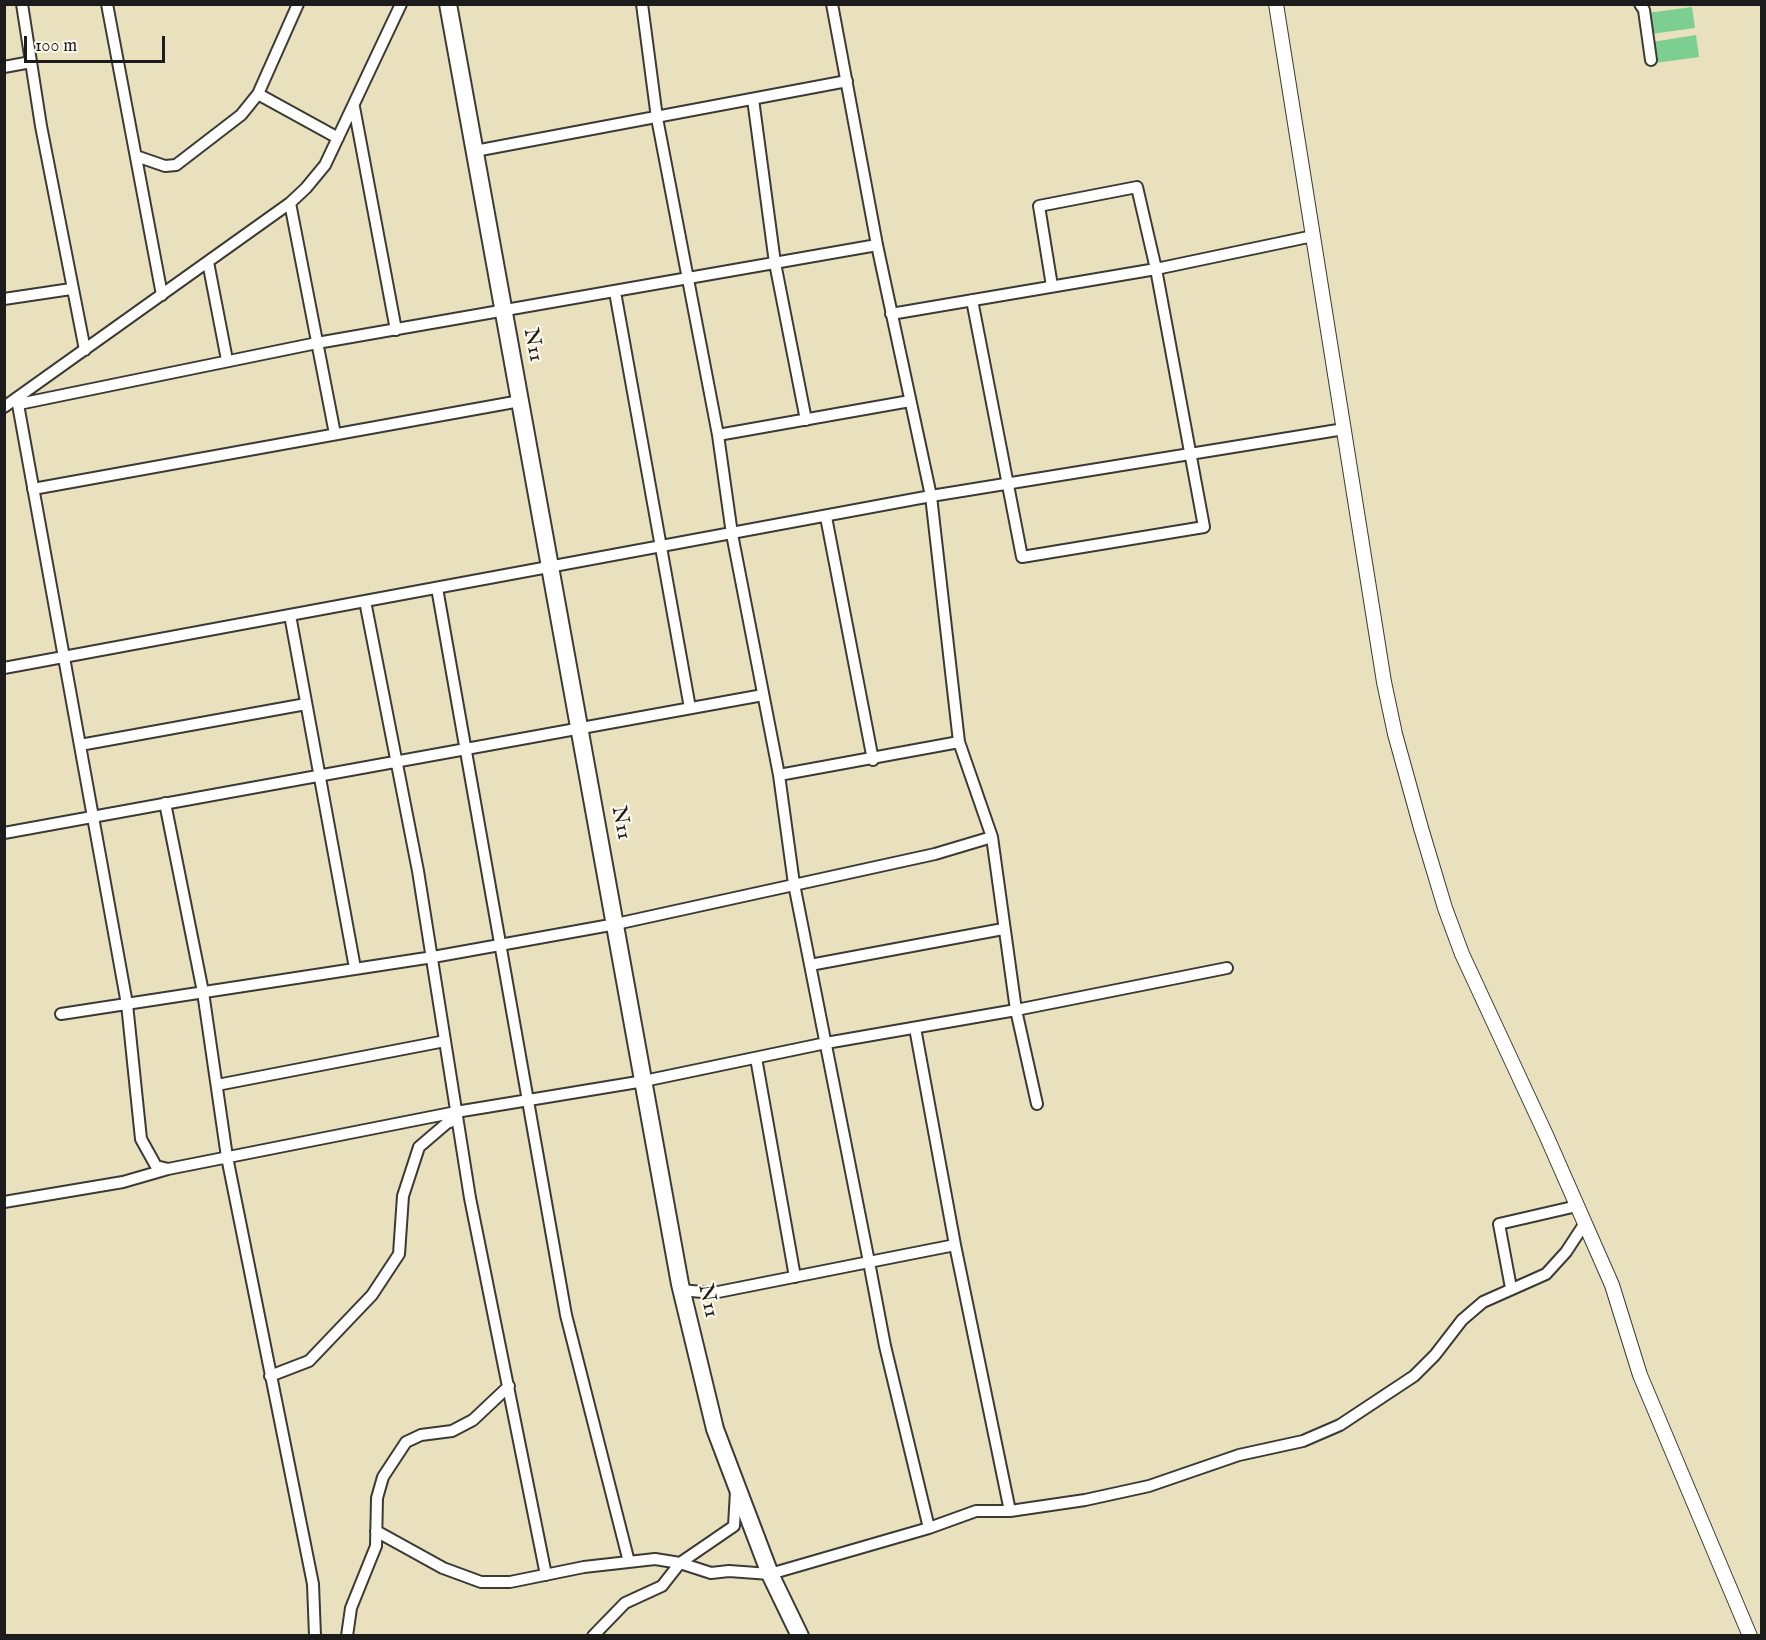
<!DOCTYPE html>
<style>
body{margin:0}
#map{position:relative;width:1766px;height:1640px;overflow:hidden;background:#e9e1be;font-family:"IM FELL English",serif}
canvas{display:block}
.frame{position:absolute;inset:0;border:6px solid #1c1c1c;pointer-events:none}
.scale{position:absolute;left:24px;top:36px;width:141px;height:27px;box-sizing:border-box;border:3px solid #1c1c1c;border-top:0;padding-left:8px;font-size:18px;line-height:21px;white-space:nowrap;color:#1c1c1c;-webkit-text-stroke:4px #fbf7ec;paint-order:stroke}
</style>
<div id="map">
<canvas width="1766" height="1640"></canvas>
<div class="frame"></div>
<div class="scale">100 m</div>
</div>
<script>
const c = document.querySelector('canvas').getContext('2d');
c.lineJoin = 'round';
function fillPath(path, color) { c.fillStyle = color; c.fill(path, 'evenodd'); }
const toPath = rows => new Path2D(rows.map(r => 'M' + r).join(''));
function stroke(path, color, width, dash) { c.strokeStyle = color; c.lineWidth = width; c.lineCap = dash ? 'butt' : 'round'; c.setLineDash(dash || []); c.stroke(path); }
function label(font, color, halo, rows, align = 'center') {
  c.font = font + ' "IM FELL English",serif'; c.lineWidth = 4.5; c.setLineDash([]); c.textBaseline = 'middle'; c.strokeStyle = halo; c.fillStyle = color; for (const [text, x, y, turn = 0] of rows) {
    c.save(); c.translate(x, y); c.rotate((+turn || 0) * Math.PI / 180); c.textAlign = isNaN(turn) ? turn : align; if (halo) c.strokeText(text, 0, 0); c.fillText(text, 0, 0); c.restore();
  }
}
fillPath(toPath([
 [1692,7,1695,28,1651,34,1648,13],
 [1696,35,1699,57,1655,63,1652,42]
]), '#7ccf91');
const minor = toPath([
 [22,4,41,126,85,350],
 [107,4,162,295],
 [642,4,657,118,718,435,732,534,779,775,794,884,869,1262,955,1245],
 [832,4,877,245,931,496,959,742,992,837,1016,1010,1037,1104],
 [1640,4,1644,10,1651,60],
 [4,67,31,62],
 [258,94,338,138],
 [753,99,775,263,806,420],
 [354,107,396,330],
 [475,151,847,81],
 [136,156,165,166,176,165,241,115,258,94,298,4],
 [290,203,335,434],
 [208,262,227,360],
 [615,292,690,708],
 [4,299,71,289],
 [972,300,1022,557,1204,527,1156,269,1137,187,1039,206,1052,286],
 [891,314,1156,269,1313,236],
 [17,399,127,1004,141,1139,156,1166,168,1169],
 [19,404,317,343,877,245],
 [4,407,290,203,306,188,325,165,401,4],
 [718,435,910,401],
 [33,489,520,401],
 [826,517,873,760],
 [437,588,566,1315,629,1562],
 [365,601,418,871,470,1198,546,1575],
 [290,615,355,968],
 [4,668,931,496,1344,429],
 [80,745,306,704],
 [779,775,959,742],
 [165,803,203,992,227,1157,313,1584,315,1636],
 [4,833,763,695],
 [810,965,1003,929],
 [61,1014,433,957,616,924,935,854,992,837],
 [915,1028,955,1245,1010,1511],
 [756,1058,795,1277],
 [217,1085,445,1041],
 [4,1202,123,1182,168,1169,456,1112,644,1081,826,1043,1016,1010,1227,968],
 [1511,1288,1499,1224,1577,1206],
 [681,1290,713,1293,869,1262,885,1346,929,1528],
 [270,1376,309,1361,372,1295,399,1254,403,1196,419,1147,447,1123,457,1119],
 [376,1531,443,1568,481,1582,510,1582,584,1567,655,1559,680,1563,711,1573,729,1571,770,1574,929,1528,976,1511,1010,1511,1085,1500,1149,1486,1239,1455,1303,1441,1340,1425,1414,1376,1435,1355,1462,1320,1483,1302,1546,1274,1566,1252,1585,1223],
 [347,1636,351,1608,376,1546,377,1498,383,1477,406,1442,421,1435,452,1431,473,1420,509,1386],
 [593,1636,625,1603,662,1586,680,1563,734,1526,736,1491]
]);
const tertiary = toPath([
 [1276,4,1384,682,1395,734,1421,828,1445,908,1462,954,1546,1135,1612,1285,1640,1375,1750,1636]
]);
const primary = toPath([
 [448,4,680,1284,715,1429,770,1574,800,1636]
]);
stroke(minor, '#3b3a34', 14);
stroke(tertiary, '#3b3a34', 16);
stroke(primary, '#3b3a34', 20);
stroke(minor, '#fff', 10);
stroke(tertiary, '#fff', 14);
stroke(primary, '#fff', 16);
label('21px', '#1c1c1c', '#fbf7ec', [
 ["N11",532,345,79],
 ["N11",620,823,79],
 ["N11",707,1301,78]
]);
</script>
